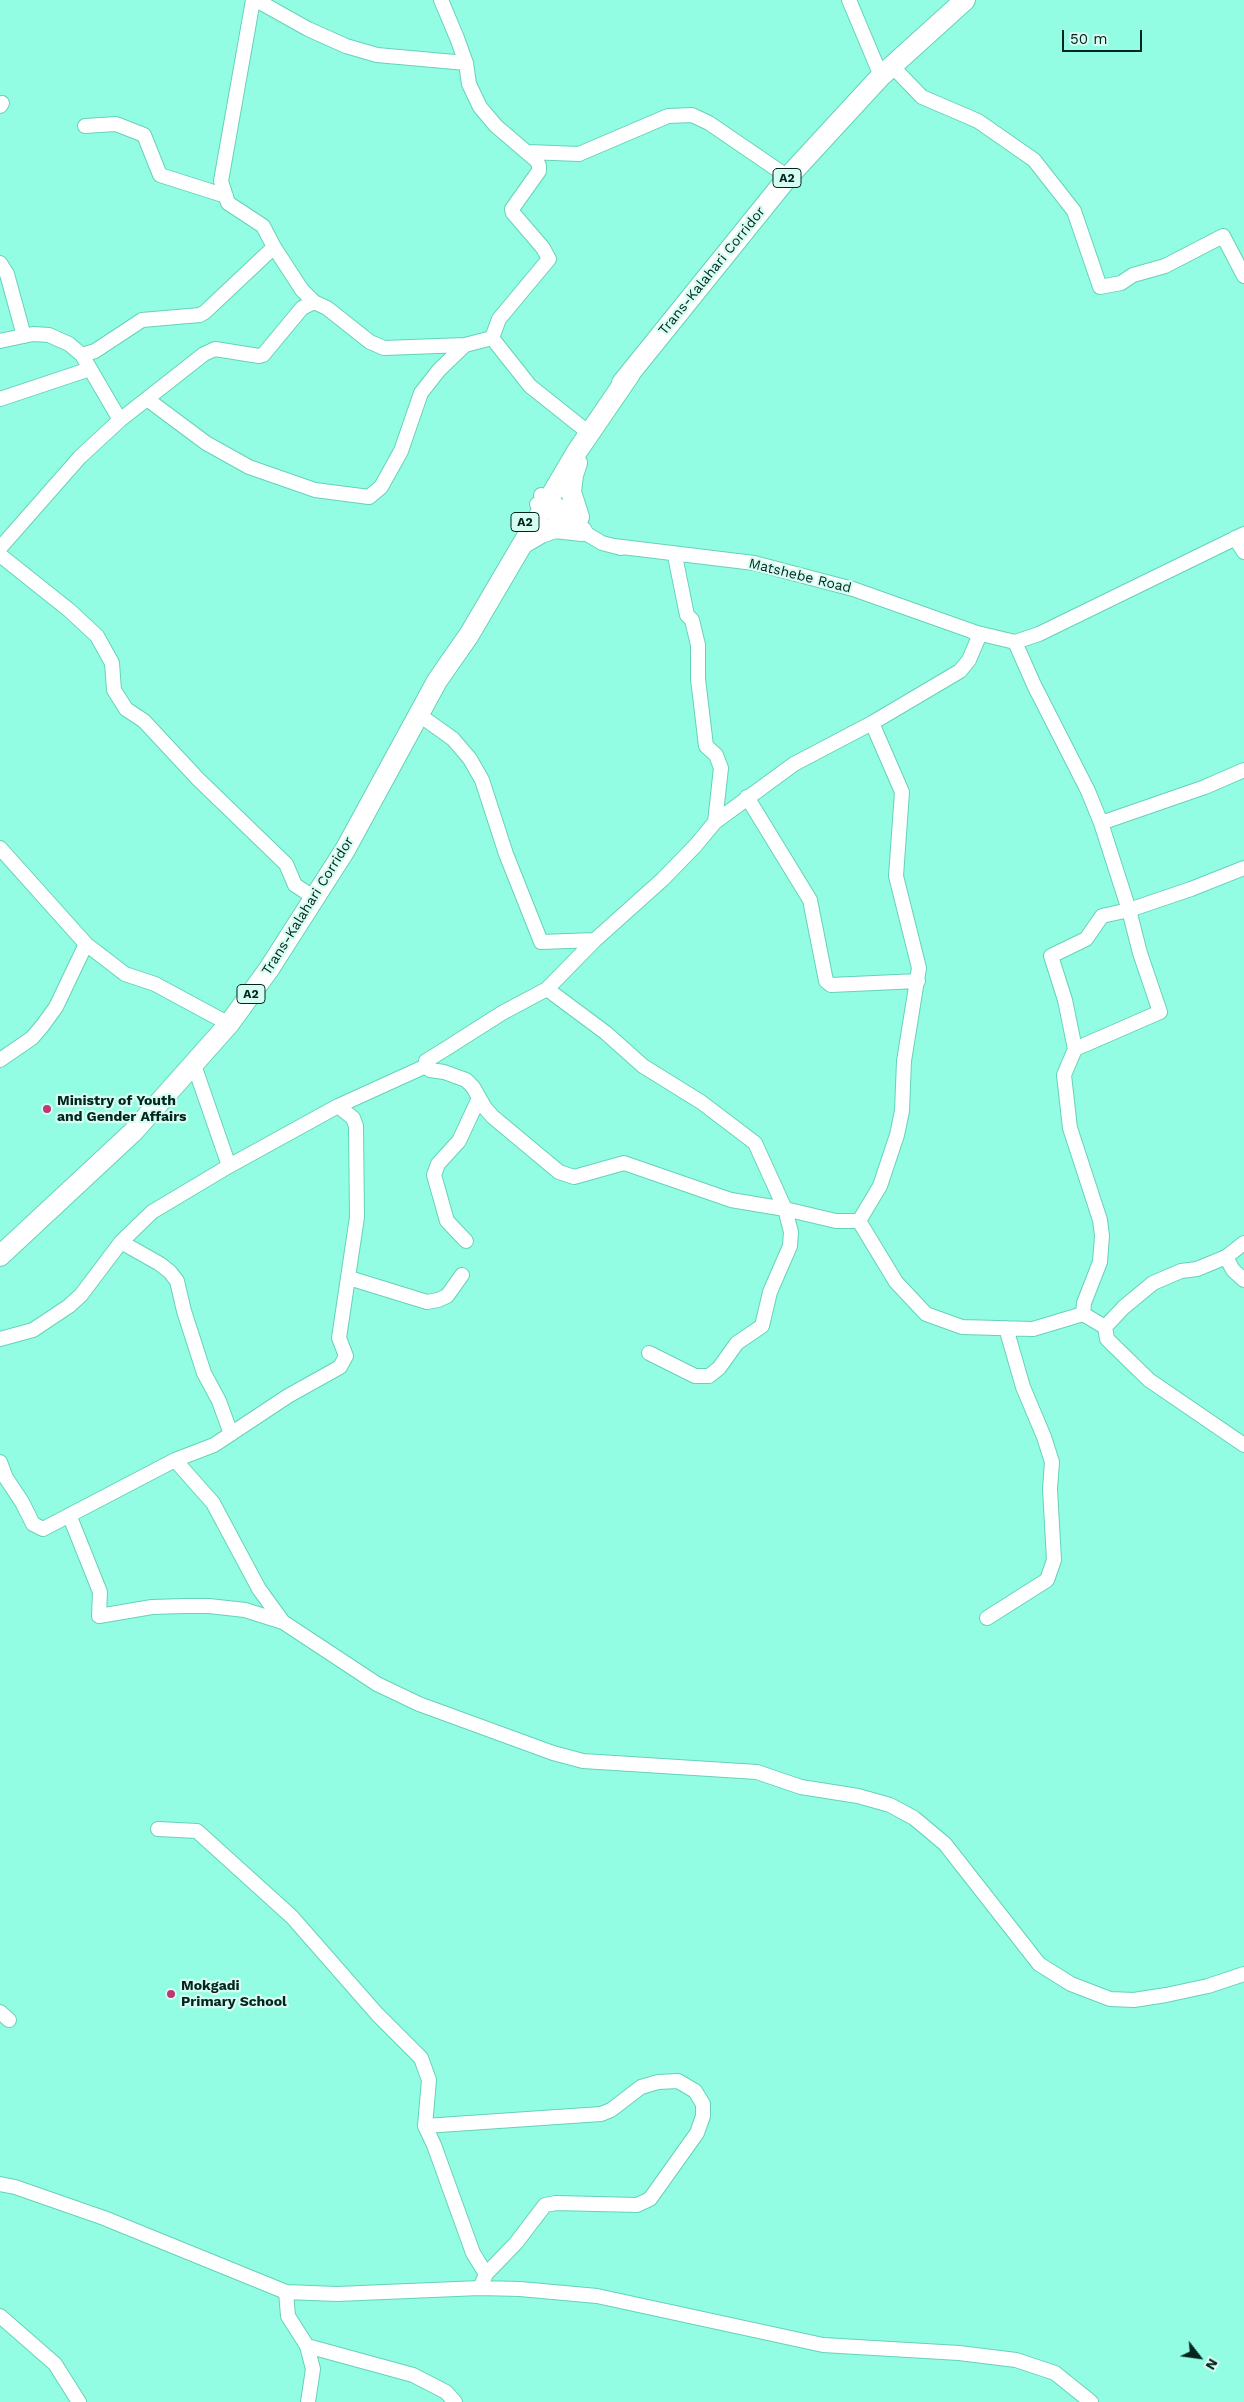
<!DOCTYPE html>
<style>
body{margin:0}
#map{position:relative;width:1244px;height:2402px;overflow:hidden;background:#92fde2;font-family:"Work Sans",sans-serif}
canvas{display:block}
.north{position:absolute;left:1174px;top:2332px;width:50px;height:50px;-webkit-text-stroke:4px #d6fdf1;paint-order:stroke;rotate:120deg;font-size:14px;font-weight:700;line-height:20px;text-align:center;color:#02251e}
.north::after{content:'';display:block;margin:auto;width:18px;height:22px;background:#02251e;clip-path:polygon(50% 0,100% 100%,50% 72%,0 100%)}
.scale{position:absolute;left:1062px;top:30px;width:80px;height:22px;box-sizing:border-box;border:2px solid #02251e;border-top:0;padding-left:6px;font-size:15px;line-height:18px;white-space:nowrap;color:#02251e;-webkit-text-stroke:4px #d6fdf1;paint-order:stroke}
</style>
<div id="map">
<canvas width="1244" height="2402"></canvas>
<div class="north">N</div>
<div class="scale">50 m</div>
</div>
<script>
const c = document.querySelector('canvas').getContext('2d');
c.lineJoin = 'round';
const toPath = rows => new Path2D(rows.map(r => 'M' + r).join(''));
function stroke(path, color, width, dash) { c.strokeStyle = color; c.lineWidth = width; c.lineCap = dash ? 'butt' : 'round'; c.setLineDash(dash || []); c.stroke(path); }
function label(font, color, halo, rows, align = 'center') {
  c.font = font + ' "Work Sans",sans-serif'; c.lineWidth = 4.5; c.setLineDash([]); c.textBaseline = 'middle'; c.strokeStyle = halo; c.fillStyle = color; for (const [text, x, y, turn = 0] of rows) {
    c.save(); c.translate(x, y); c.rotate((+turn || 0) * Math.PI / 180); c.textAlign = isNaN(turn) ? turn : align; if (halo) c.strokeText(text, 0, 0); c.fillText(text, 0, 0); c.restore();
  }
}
const minor = toPath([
 [253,0,221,181,228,203,263,226,274,247],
 [256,0,308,29,346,46,377,55,466,63],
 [441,0,457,38,466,63,469,84,480,107,496,126,537,161,539,166,539,171,512,209,513,213,543,248,549,259,499,319,492,338],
 [849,0,881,76],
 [893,67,922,97,978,121,1034,160,1074,211,1100,287,1121,283,1133,275,1165,266,1223,236,1244,276],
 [0,106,2,103],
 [85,126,116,124,144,135,160,175,226,196],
 [528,152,579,154,668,116,692,115,709,123,788,177],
 [0,263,7,274,24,336],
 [0,341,33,334,49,335,69,344,82,355,120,420],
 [82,355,95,351,142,320,200,315,205,312,274,247,302,290,314,302],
 [0,399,90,369],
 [147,399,206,443,249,467,315,490,369,497,381,487,401,451,421,393,439,370,465,345],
 [541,495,581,519],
 [537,504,602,543,621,548],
 [1235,538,1244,552],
 [0,548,80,457,120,420,204,354,215,349,259,356,263,355,302,308,314,302,327,308,370,342,384,348,465,345,492,338,530,386,589,433],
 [0,555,69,610,97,636,112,663,114,690,126,709,144,721,198,779,286,864,295,885,315,898],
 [675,556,687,615,692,620,698,645,698,679,706,746,716,755,721,768,715,822],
 [973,632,1015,642,1039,634,1244,534],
 [1015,642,1034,685,1088,791,1101,823,1129,910,1140,953,1160,1012,1075,1049],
 [418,714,453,739,470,759,482,780,506,854,541,942,595,940],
 [747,797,810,900,826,981,831,985,918,981],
 [1101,823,1205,787,1244,770],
 [0,848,86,944,125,974,155,984,229,1024],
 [547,989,606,1033,643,1066,701,1102,755,1143,785,1209,836,1221,859,1221,896,1282,926,1314,962,1327,1033,1329,1083,1314,1105,1327],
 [0,1060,32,1038,43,1025,56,1007,86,944],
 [194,1065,229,1166],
 [426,1066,430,1070,444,1072,466,1080,473,1087,485,1108,493,1117,559,1172,574,1177,624,1163,731,1200,785,1209,791,1232,790,1246,770,1292,762,1326,737,1343,719,1368,709,1376,695,1376,649,1353],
 [859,1221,880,1186,897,1135,902,1111,904,1061,919,968,896,876,902,792,872,723],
 [466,1241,447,1221,434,1175,438,1164,459,1141,479,1098],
 [121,1242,160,1264,170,1272,177,1281,184,1311,204,1373,219,1401,231,1434],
 [1226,1257,1244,1243],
 [349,1278,427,1302,438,1300,447,1296,462,1275],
 [1083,1314,1084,1303,1100,1262,1102,1236,1100,1220,1070,1128,1064,1075,1075,1049,1065,1000,1051,956,1086,939,1102,916,1129,910,1191,889,1244,868],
 [1105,1327,1107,1339,1149,1380,1244,1445],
 [1105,1327,1124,1307,1153,1283,1181,1271,1197,1269,1226,1257,1233,1270,1244,1280],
 [0,1339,33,1330,69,1306,81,1295,121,1242,152,1212,229,1166,338,1106,426,1066,426,1061,447,1048,502,1013,547,989,595,940,663,879,696,845,715,822,794,764,872,723,960,671,969,660,980,634,853,589,754,563,614,546],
 [175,1460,213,1503,259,1589,283,1622],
 [0,1462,6,1478,22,1502,33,1524,43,1529,175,1460,214,1445,288,1396,340,1367,346,1356,339,1338,357,1217,356,1126,353,1118,338,1106],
 [70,1517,100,1592,99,1616,152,1607,184,1606,209,1606,245,1610,283,1622,377,1684,419,1704,553,1753,583,1761,757,1772,801,1787,858,1796,890,1805,914,1818,945,1844,1039,1964,1071,1984,1110,1999,1134,2000,1166,1995,1208,1986,1244,1974],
 [987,1618,1047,1580,1054,1560,1050,1489,1052,1462,1044,1437,1023,1387,1006,1328],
 [158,1829,197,1831,292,1917,377,2014,421,2058,429,2080,425,2126,434,2145,473,2253,486,2274],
 [0,2012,9,2020],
 [425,2126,601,2114,611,2110,641,2087,658,2082,678,2081,695,2091,703,2104,703,2116,697,2133,650,2199,637,2205,556,2203,545,2205,516,2243,486,2274,480,2288],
 [0,2184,15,2187,104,2218,286,2292,337,2294,480,2288,520,2289,597,2296,823,2345,959,2353,1016,2360,1055,2373,1091,2402],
 [286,2292,288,2316,307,2346,313,2369,308,2402],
 [0,2316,55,2364,79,2402],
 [307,2346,413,2375,446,2392,455,2402]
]);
const highway = toPath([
 [622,383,788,177,881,76,965,0],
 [577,463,573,475,571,492,579,517],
 [524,543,541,533,555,528,582,531],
 [0,1256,133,1132,229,1024,269,969,345,850,437,681,469,635,576,453,630,374]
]);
stroke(minor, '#66d2b8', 16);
stroke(highway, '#66d2b8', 22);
stroke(minor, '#fff', 14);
stroke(highway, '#fff', 20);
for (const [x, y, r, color] of [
 [47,1109,5,"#be3878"],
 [171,1994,5,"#be3878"]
]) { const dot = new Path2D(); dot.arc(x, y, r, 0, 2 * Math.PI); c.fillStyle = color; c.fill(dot); stroke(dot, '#d6fdf1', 2); }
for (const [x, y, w] of [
 [787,178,28],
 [525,522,28],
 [251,994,28]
]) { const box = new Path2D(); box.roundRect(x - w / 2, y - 9.5, w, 19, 4); c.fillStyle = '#d6fdf1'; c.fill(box); stroke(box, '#02251e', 1); }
label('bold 12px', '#02251e', null, [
 ["A2",787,178],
 ["A2",525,522],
 ["A2",251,994]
]);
label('14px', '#02251e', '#d6fdf1', [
 ["Trans-Kalahari Corridor",712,271,-51],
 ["Matshebe Road",800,576,14],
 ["Trans-Kalahari Corridor",308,906,-58]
]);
label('bold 14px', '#02251e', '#d6fdf1', [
 ["Ministry of Youth",57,1101],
 ["and Gender Affairs",57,1117],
 ["Mokgadi",181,1986],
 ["Primary School",181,2002]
], 'left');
</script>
